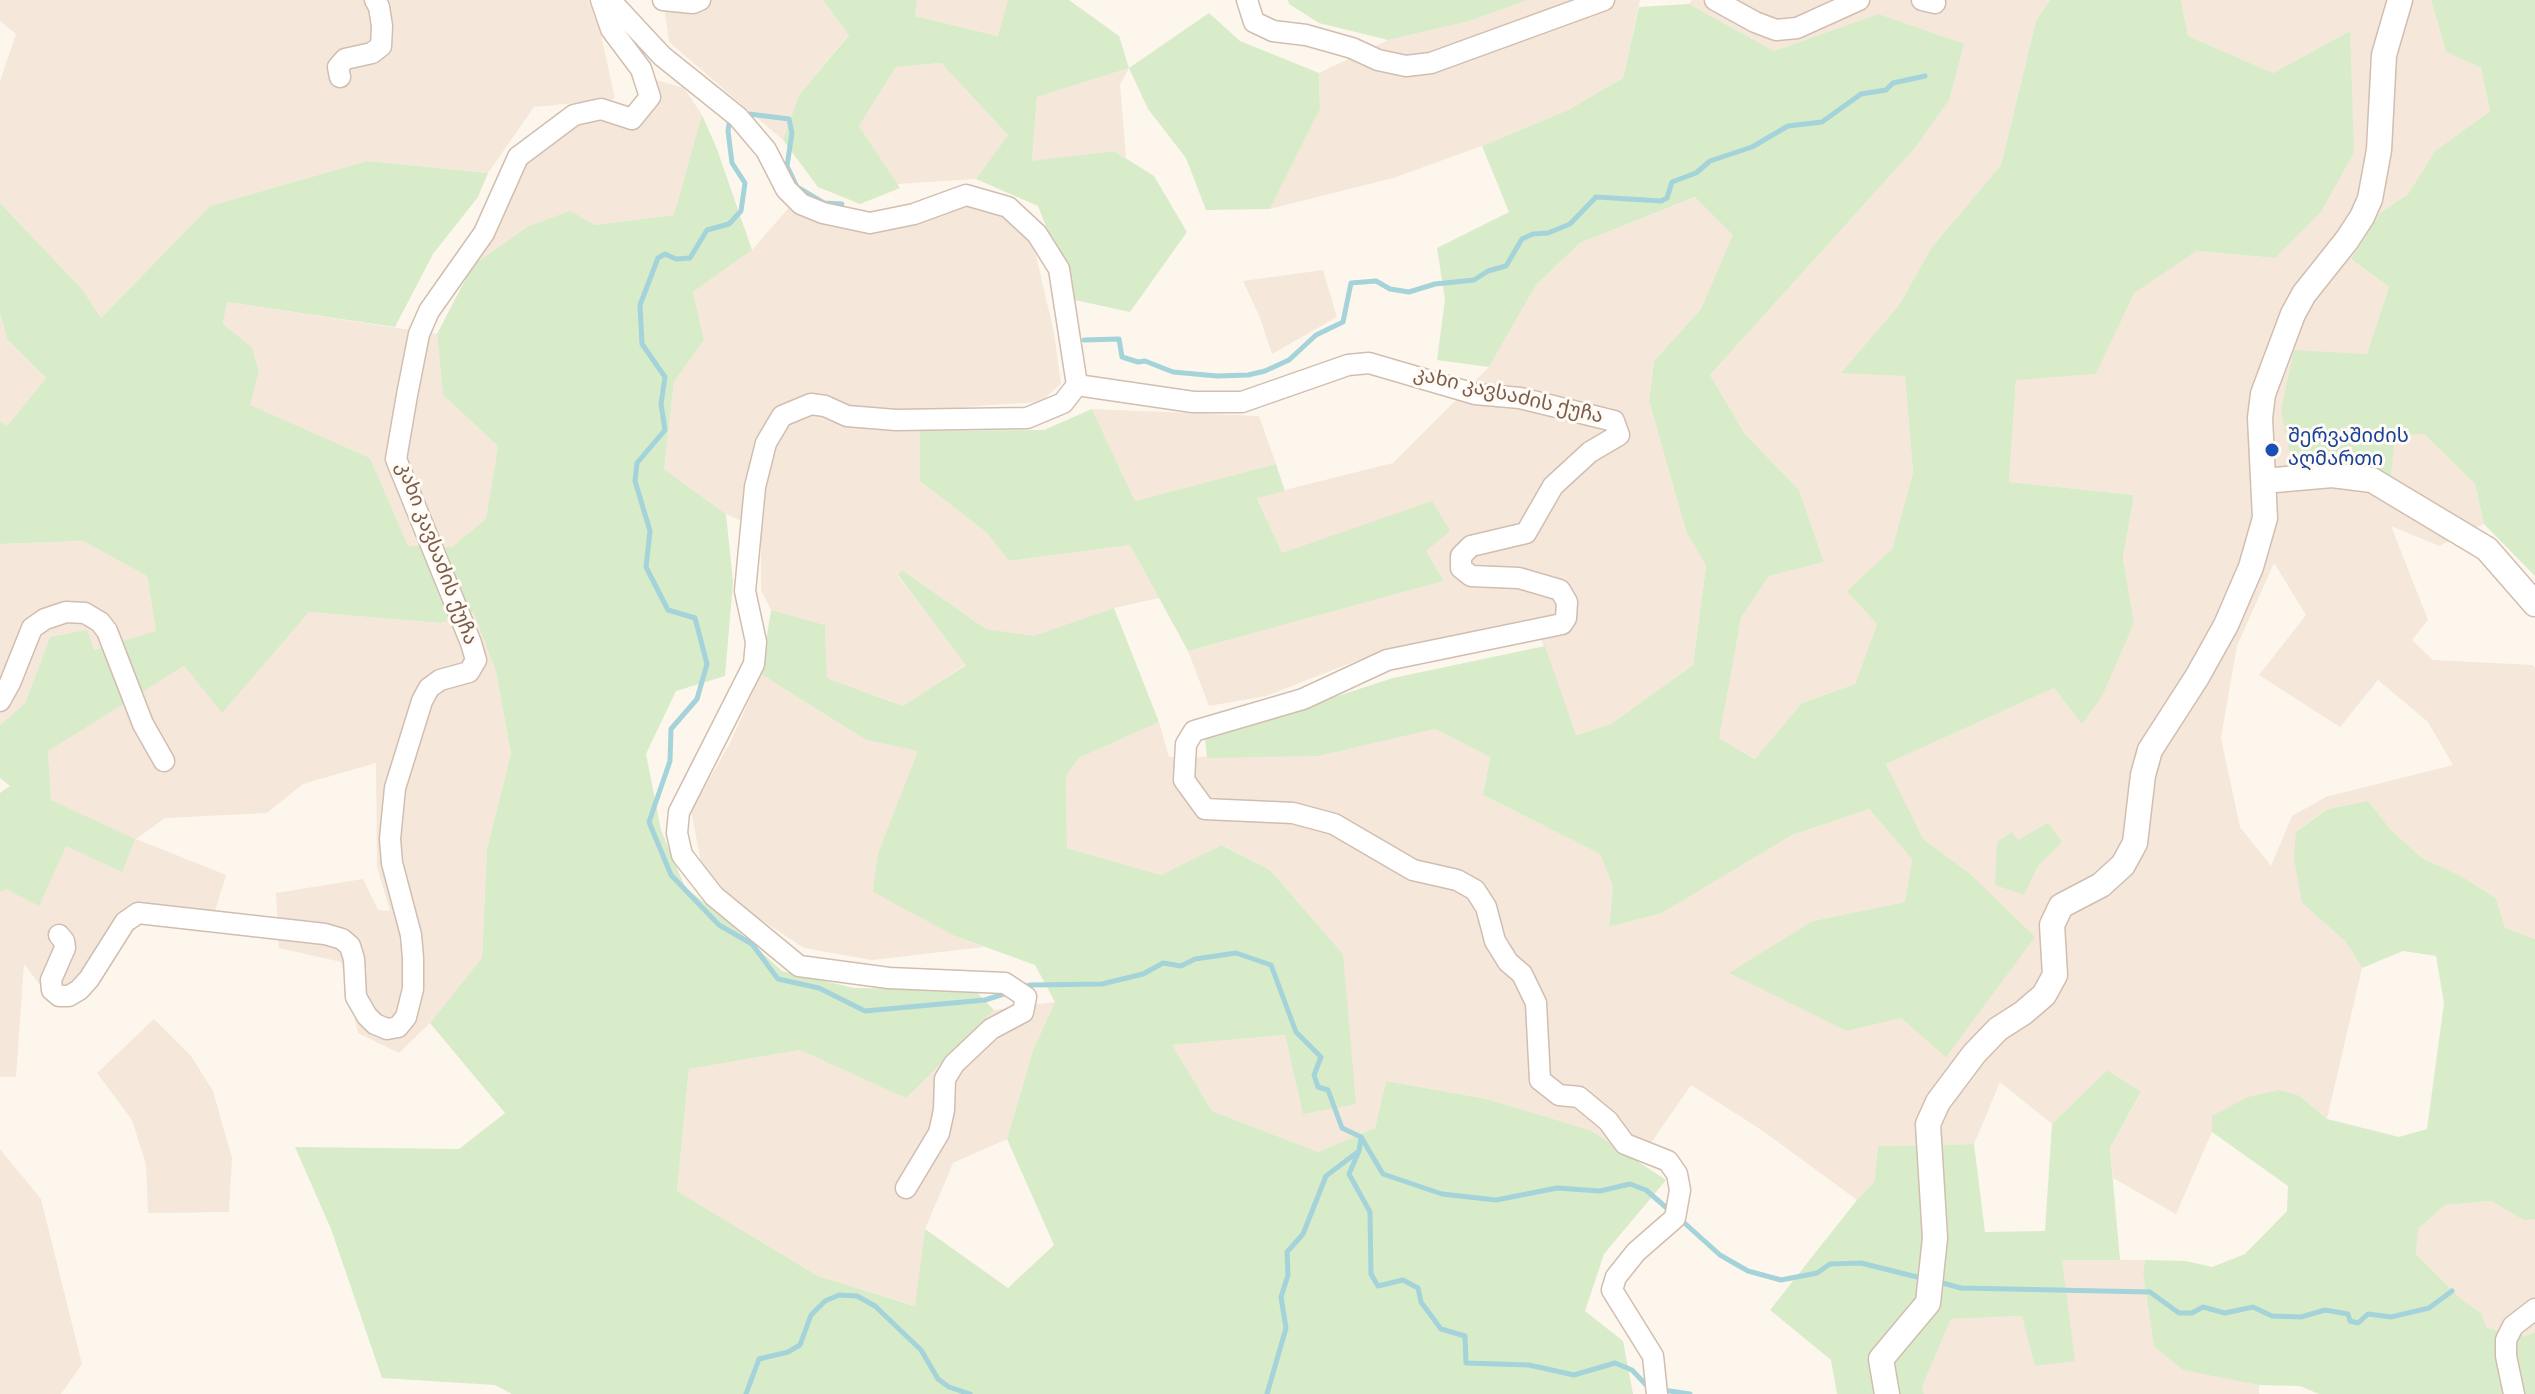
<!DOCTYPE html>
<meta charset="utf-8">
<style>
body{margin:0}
canvas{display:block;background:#fdf6ec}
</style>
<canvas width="2535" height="1394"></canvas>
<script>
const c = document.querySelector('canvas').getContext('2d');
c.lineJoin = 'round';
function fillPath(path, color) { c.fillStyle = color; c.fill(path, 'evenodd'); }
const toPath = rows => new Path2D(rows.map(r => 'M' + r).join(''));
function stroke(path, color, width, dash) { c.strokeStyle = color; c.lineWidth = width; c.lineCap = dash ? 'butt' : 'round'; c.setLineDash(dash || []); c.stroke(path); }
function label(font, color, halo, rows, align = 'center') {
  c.font = font + ' Overpass,"Noto Sans Georgian",sans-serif'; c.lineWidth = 6; c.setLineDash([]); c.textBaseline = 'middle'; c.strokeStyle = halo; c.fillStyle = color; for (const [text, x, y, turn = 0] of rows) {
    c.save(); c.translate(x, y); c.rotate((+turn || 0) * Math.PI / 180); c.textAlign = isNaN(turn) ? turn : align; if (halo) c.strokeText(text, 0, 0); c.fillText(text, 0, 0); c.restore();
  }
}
fillPath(toPath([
 [0,0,588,0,601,35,615,99,534,107,488,173,367,161,210,206,101,318,82,289,0,203,0,81,16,34,0,21],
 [663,0,823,0,849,34,799,95,783,140,669,42],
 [917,0,1008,0,999,36,915,16],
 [1527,0,1640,0,1623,78,1568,110,1482,146,1393,178,1270,209,1320,109,1319,73,1388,40,1470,21],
 [1692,0,2050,0,2036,21,2001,165,1932,247,1899,305,1842,372,1905,375,1913,472,1892,549,1848,591,1877,624,1855,684,1802,703,1756,759,1718,738,1741,618,1769,576,1824,562,1799,490,1745,434,1710,375,1915,148,1949,100,1878,14,1774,51,1689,4],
 [2181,0,2431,0,2446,52,2481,68,2490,111,2435,151,2408,194,2380,213,2351,259,2389,287,2367,355,2291,455,2391,475,2394,437,2424,434,2475,484,2484,524,2439,546,2391,526,2428,620,2412,640,2433,660,2533,665,2535,668,2535,939,2505,928,2496,898,2461,876,2422,858,2391,830,2368,801,2326,809,2296,832,2302,903,2346,942,2362,968,2327,1119,2300,1096,2213,1116,2212,1132,2176,1214,2113,1178,2110,1148,2141,1093,2107,1070,2052,1124,2000,1082,1974,1144,1878,1146,1874,1182,1857,1200,1763,1131,1691,1085,1638,1162,1590,1130,1487,1099,1386,1081,1375,1128,1318,1152,1212,1111,1171,1045,1285,1035,1303,1113,1343,954,1270,870,1223,845,1161,875,1067,848,1066,776,1079,758,1159,722,1169,757,1319,756,1435,729,1490,757,1483,795,1600,854,1613,887,1609,927,1662,913,1792,835,1869,809,1912,859,1905,902,1813,921,1847,1031,1901,1018,1946,1056,1979,1009,1969,873,1922,839,1886,764,2054,688,2082,723,2134,623,2123,558,2134,495,2009,482,2016,379,2096,374,2133,293,2197,251,2275,258,2350,31,2273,73,2188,36],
 [2274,563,2306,615,2259,675,2340,727,2378,680,2428,722,2453,765,2326,797,2292,816,2271,866,2240,827,2221,738,2237,646],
 [2018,840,2061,842,2038,866,2023,895],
 [941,63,1008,135,976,179,897,184,859,126,896,67],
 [1129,68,1120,85,1126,158,1114,151,1032,162,1037,97],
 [652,79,684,88,702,115,675,215,595,225,527,227,473,265,529,152,559,131,597,117,628,128],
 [1696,197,1734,235,1701,309,1654,361,1649,401,1686,531,1706,566,1693,665,1611,724,1575,735,1536,625,1474,642,1387,649,1266,696,1209,706,1188,651,1444,581,1426,551,1282,553,1257,497,1393,463,1489,367,1536,285,1580,243],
 [992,203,1031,234,1054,333,1061,384,1040,402,962,407,920,431,920,481,987,533,1009,561,1130,545,1159,598,1114,608,1034,637,986,629,902,570,898,576,966,664,904,706,827,678,825,625,771,610,761,590,761,530,726,514,664,469,674,382,704,340,693,292,752,250,792,204,844,225,945,205],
 [1323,270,1337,317,1272,354,1260,318,1243,281],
 [227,302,437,334,443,395,498,446,486,520,452,547,408,547,370,458,249,405,259,371,252,347,223,324],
 [0,313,7,339,46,378,7,426,0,421],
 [1092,409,1259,416,1276,464,1135,501],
 [83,541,147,576,156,632,93,650,50,637,25,703,0,725,0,544],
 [309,612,440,623,475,613,496,672,511,754,487,849,482,959,430,1023,399,1053,358,1033,341,962,279,948,276,893,363,879,378,910,390,911,377,867,376,763,303,784,267,813,165,818,136,839,226,875,212,921,129,913,111,925,93,971,67,990,43,989,24,964,16,1077,0,1077,0,892,66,846,135,840,51,800,48,750,184,666,222,712],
 [761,674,866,740,919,751,878,853,955,936,984,947,872,960,804,948,734,902,701,862,691,811,730,743],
 [1055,1002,1033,1050,1007,1139,953,1163,925,1229,916,1306,818,1276,677,1191,689,1069,800,1050,906,1097,994,1010],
 [154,1019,191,1056,213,1091,232,1158,229,1212,148,1213,146,1165,132,1120,97,1073],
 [0,1149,41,1199,82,1364,61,1394,0,1394],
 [2491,1201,2524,1219,2535,1219,2535,1332,2526,1336,2487,1328,2481,1313,2461,1299,2416,1254,2417,1230,2445,1205],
 [2062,1259,2145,1260,2143,1274,2154,1346,2232,1378,2259,1385,2259,1394,1924,1394,1922,1387,1951,1319,2023,1316]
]), '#f5e8da');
fillPath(toPath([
 [823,0,917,0,915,16,998,36,1008,0,1069,0,1119,36,1129,68,1209,13,1240,41,1319,73,1320,109,1270,209,1206,210,1186,158,1148,109,1129,68,1037,97,1032,161,1114,151,1154,176,1187,232,1130,312,1075,300,1038,206,976,179,1008,135,941,63,896,67,859,126,900,188,860,204,818,187,783,140,799,95,849,35],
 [1288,0,1527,0,1470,21,1388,40,1319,23,1289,4],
 [2050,0,2181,0,2188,36,2273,73,2350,31,2354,152,2321,212,2275,258,2197,251,2134,293,2096,374,2016,380,2009,482,2134,495,2123,558,2134,623,2102,696,2082,724,2054,688,1886,764,1923,839,1969,873,2035,937,1946,1057,1901,1018,1847,1031,1729,973,1813,921,1905,902,1912,859,1869,809,1792,835,1662,913,1609,927,1613,887,1600,854,1483,795,1490,757,1435,729,1319,756,1207,758,1205,739,1393,678,1545,646,1576,735,1611,724,1693,665,1706,566,1686,531,1649,401,1654,361,1701,309,1733,235,1695,197,1580,243,1536,285,1489,367,1437,360,1445,299,1437,248,1509,212,1482,146,1568,110,1623,78,1639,7,1689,4,1774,51,1878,14,1964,44,1949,100,1915,148,1710,375,1745,434,1799,490,1824,562,1769,576,1741,618,1719,738,1755,759,1802,703,1855,684,1877,624,1847,591,1892,549,1913,472,1905,376,1841,373,1899,305,1932,247,2001,165,2036,21],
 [2431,0,2535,0,2535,576,2484,524,2475,484,2424,434,2395,437,2391,475,2290,455,2281,410,2294,350,2367,354,2389,287,2351,259,2380,213,2408,194,2435,151,2490,111,2481,68,2446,52],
 [702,115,717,149,752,250,693,292,704,340,674,382,664,469,726,514,733,582,725,676,676,691,646,754,661,830,685,887,726,920,782,971,854,988,974,990,994,1010,906,1098,800,1050,689,1069,677,1191,818,1276,915,1306,925,1229,1008,1288,1054,1245,1007,1139,1033,1050,1055,1002,1035,965,955,936,873,892,878,853,918,751,866,740,761,674,771,610,825,625,827,678,903,706,966,665,898,575,902,570,986,629,1034,636,1114,608,1159,722,1079,758,1066,776,1067,848,1161,875,1222,845,1270,870,1343,954,1356,1104,1303,1114,1285,1035,1172,1045,1212,1111,1318,1152,1375,1128,1386,1081,1487,1099,1590,1130,1666,1180,1604,1254,1585,1311,1623,1341,1633,1394,512,1394,495,1385,382,1378,331,1229,295,1147,459,1149,505,1113,430,1023,482,958,487,849,511,754,496,672,474,613,440,623,309,612,222,713,184,666,48,751,51,800,135,839,122,872,66,846,39,906,6,889,0,892,0,793,10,786,0,778,0,725,25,703,50,637,87,630,94,650,156,631,147,576,83,541,0,544,0,421,7,426,46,378,7,339,0,313,0,203,82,289,101,318,210,206,367,161,488,173,478,197,433,254,395,327,227,302,223,324,252,347,259,371,250,405,370,458,408,546,452,547,486,519,498,446,443,395,437,334,473,265,527,227,570,211,595,225,674,215],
 [1092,409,1135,501,1276,464,1285,491,1257,498,1282,553,1432,501,1450,531,1426,551,1444,581,1188,651,1130,545,1009,561,987,533,920,481,920,431,1044,430],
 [2368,801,2391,830,2422,858,2461,876,2496,898,2505,928,2535,939,2535,1219,2524,1220,2491,1201,2445,1205,2418,1229,2416,1254,2461,1299,2481,1313,2487,1328,2526,1336,2535,1332,2535,1394,2319,1394,2300,1386,2259,1385,2183,1370,2154,1346,2143,1274,2145,1260,2186,1261,2212,1267,2245,1254,2287,1211,2288,1186,2212,1132,2212,1116,2248,1097,2279,1090,2300,1096,2327,1119,2399,1137,2427,1129,2444,1003,2436,956,2403,951,2362,968,2346,942,2302,903,2294,858,2296,832,2327,809],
 [2048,823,2062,842,2038,866,2024,895,1995,885,1997,842,2012,832,2018,840],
 [2107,1070,2141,1092,2110,1148,2120,1260,2062,1260,2075,1361,2035,1366,2022,1316,1951,1319,1922,1387,1924,1394,1837,1394,1831,1360,1770,1310,1857,1200,1874,1182,1878,1146,1974,1144,1985,1232,2045,1231,2052,1124]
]), '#d8ecc9');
stroke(toPath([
 [745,116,749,114,789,119,792,133,787,166,797,187,824,203,842,204],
 [736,120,729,124,728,131,732,163,745,183,741,211,729,224,707,230,690,258,676,259,665,254,658,258,640,305,642,344,665,377,661,404,665,430,637,463,635,481,650,531,646,567,668,610,695,618,707,664,697,699,671,729,670,761,649,822,671,875,719,925,752,944,778,979,819,988,865,1011,985,1000,1010,992],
 [1084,340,1119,339,1122,357,1138,362,1145,361,1173,372,1217,376,1248,375,1265,371,1289,360,1316,335,1343,322,1351,283,1376,281,1390,289,1409,292,1435,284,1474,280,1488,271,1506,266,1522,239,1533,234,1548,233,1570,224,1596,197,1661,201,1667,198,1672,182,1696,173,1710,161,1752,147,1788,126,1822,122,1861,94,1886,90,1893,83,1925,76],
 [1023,987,1031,985,1102,984,1143,974,1163,963,1181,966,1195,959,1236,953,1271,965,1296,1032,1321,1057,1314,1075,1318,1087,1328,1090,1342,1128,1361,1137,1383,1174,1442,1194,1496,1200,1557,1188,1600,1191,1630,1184,1646,1190,1669,1210],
 [1359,1151,1349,1174,1370,1212,1371,1274,1378,1286,1403,1280,1418,1288,1421,1302,1441,1329,1465,1336,1466,1363,1529,1365,1574,1375,1615,1363,1632,1370,1650,1389],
 [1680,1219,1720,1255,1748,1271,1781,1280,1817,1273,1830,1264,1861,1263,1925,1279],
 [1939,1282,1961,1288,2150,1292,2179,1313,2192,1313,2203,1307,2225,1313,2253,1307,2272,1316,2301,1317,2325,1310,2348,1314,2350,1321,2358,1323,2368,1314,2391,1317,2429,1308,2452,1291],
 [1663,1390,1690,1394],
 [746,1394,759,1359,788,1352,800,1345,811,1315,825,1301,839,1295,857,1296,875,1306,921,1350,938,1379,949,1387,970,1394],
 [1267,1394,1286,1328,1281,1297,1288,1275,1287,1252,1303,1234,1326,1176,1359,1151,1361,1138]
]), '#a5d3da', 5);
const minor = toPath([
 [610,0,662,56,738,117,766,150,786,189,801,204,823,213,870,223,914,214,966,195,1008,207,1037,234,1059,269,1077,385,1193,402,1242,402,1348,365,1369,363,1475,394,1520,398,1614,421,1619,435,1590,452,1553,486,1526,533,1471,546,1461,556,1461,568,1471,576,1519,578,1560,590,1567,602,1566,618,1562,624,1387,660,1303,699,1194,731,1186,744,1184,780,1205,809,1293,813,1334,824,1413,870,1457,880,1475,890,1486,907,1495,941,1508,962,1522,974,1536,1003,1540,1080,1559,1095,1579,1097,1608,1121,1625,1144,1668,1161,1677,1174,1680,1190,1675,1218,1636,1252,1616,1277,1612,1290,1653,1356,1657,1394],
 [663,0,693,3,700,0],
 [1247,0,1254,22,1273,31,1306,35,1352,48,1378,60,1406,66,1431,63,1604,0],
 [1715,0,1755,22,1776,30,1797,28,1859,0],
 [1922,0,1935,3],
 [340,77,338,67,345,59,372,53,381,46,382,26,379,7,375,0],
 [0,701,10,683,32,628,45,619,66,612,85,613,100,622,107,631,143,724,164,761],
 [59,935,64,941,65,948,51,980,52,990,59,996,69,996,79,990,89,979,125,922,138,913,325,934,342,939,350,946,354,959,356,997,367,1016,375,1024,387,1029,398,1027,406,1017,413,989,413,958,411,935,392,863,390,839,395,788,422,701,429,688,440,680,469,672,476,660,471,643,396,459,407,395,419,334,429,311,484,233,518,157,574,115,601,109,632,119,650,97,641,69,611,29,601,0],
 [906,1188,939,1133,944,1110,945,1079,954,1064,991,1029,1023,1012,1026,997,1005,983,889,978,799,966,714,896,682,855,677,833,679,812,754,664,756,642,745,591,755,487,766,443,782,416,811,404,825,406,847,416,896,420,1027,418,1063,403,1077,385],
 [2514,1394,2506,1356,2506,1340,2513,1326,2535,1309]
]);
const tertiary = toPath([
 [2264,481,2332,475,2372,480,2487,549,2535,604],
 [1887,1394,1881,1359,1928,1303,1935,1238,1928,1124,1938,1102,1974,1054,1998,1029,2023,1013,2044,995,2055,975,2052,925,2061,906,2101,885,2123,865,2135,843,2143,775,2150,750,2197,677,2226,625,2251,567,2265,518,2260,418,2263,394,2293,314,2304,294,2347,240,2362,217,2370,199,2379,150,2384,55,2400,0]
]);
stroke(minor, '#d1beb0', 23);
stroke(tertiary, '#d1beb0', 27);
stroke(minor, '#fff', 20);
stroke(tertiary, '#fff', 24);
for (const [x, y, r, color] of [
 [2272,450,8,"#1a4fb4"]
]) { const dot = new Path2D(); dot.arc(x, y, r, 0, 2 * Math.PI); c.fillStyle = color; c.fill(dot); stroke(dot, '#fffaf3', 3); }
label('20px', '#7a5c4d', '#fffaf3', [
 ["კახი კავსაძის ქუჩა",1508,397,13],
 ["კახი კავსაძის ქუჩა",435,554,69]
]);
label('20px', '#164399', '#fffaf3', [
 ["შერვაშიძის",2288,438],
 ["აღმართი",2288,461]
], 'left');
</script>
